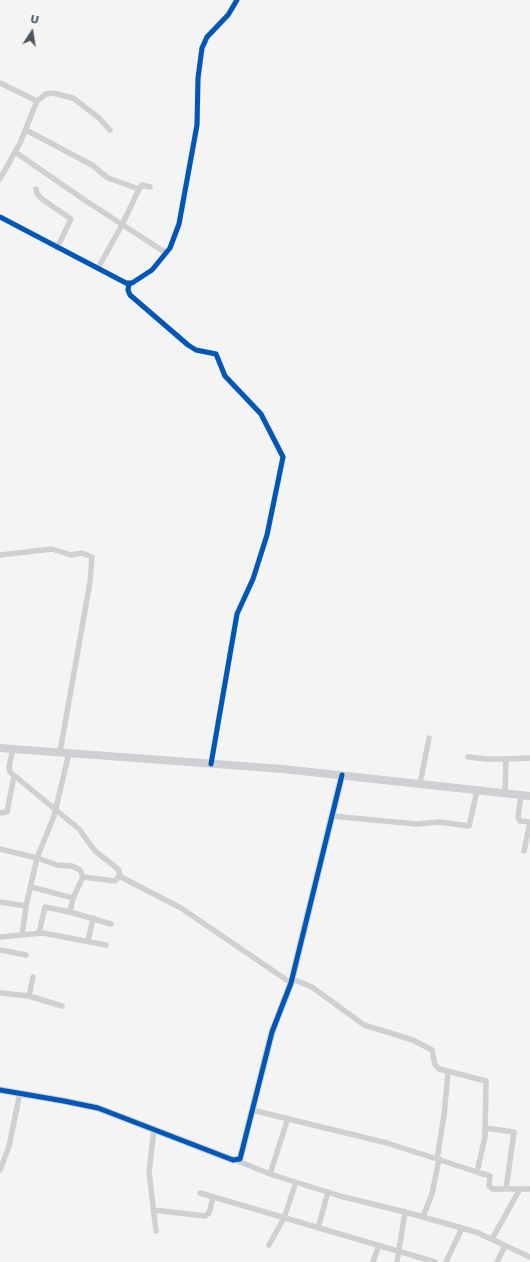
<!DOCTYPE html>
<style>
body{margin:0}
#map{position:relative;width:530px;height:1262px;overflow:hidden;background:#f4f4f4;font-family:"DejaVu Sans",sans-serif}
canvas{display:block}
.north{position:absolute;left:12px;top:12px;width:40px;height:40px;-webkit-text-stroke:3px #fff;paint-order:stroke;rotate:12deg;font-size:11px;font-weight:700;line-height:16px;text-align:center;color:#4a5661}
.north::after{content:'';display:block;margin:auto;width:14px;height:18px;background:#4a5661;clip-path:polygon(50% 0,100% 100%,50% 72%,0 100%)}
</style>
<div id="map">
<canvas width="530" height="1262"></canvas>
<div class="north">U</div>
</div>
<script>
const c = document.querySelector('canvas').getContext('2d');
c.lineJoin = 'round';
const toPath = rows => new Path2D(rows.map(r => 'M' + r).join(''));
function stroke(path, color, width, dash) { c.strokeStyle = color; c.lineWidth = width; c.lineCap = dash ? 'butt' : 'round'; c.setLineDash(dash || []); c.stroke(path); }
stroke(toPath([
 [0,83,37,101,46,94,53,93,73,98,99,118,110,130],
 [26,130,92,165,108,178,139,189],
 [15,152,86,201,166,253],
 [0,179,20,143,37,101],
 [36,189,37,194,42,199,71,219,57,248],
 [0,217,126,283,132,283,152,270,170,248,179,224,197,125,198,78,202,48,207,37,228,15,237,0],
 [98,268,122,225,139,189,142,185,150,187],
 [129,284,128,290,130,295,188,345,196,350,216,354,225,376,261,414,283,457,267,535,253,579,237,614,211,764],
 [0,555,52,549,71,555,82,553,92,557,90,582,60,752],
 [13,749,9,767,10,772,79,829,95,851,118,869,121,877,181,908,291,983],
 [468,757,487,759,506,759],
 [420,784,429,738],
 [505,794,506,759,530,758],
 [521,795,518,817,520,821,530,822],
 [0,813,7,812,14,776],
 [332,816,416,824,440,822,469,826,477,791],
 [0,849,37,858,54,816,69,753],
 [524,851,530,823],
 [83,877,115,881,120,875],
 [31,887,73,898],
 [0,902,26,906,37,858,57,865,72,866,80,870,83,877,73,898,70,912,111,924],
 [39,933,45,907,70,912],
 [22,935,26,907],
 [0,937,43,933,106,945],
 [88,941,93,918],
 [0,950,26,955],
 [292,979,312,987,364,1025,413,1040,432,1050,435,1065,439,1069,486,1081,485,1137,477,1172,437,1159],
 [0,993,29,996,62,1006],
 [29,996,33,977],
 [252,1110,387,1143,437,1159,444,1115,448,1073],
 [485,1128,514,1132,506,1189],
 [154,1129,149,1172,156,1231],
 [238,1161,270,1174,340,1196,405,1212,397,1262],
 [0,1170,9,1146,20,1093],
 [477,1172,490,1176,489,1186,493,1189,530,1189],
 [270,1174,288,1118],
 [200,1193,435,1262],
 [154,1210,205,1216,209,1213,213,1198],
 [405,1212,476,1232,530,1257],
 [423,1217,432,1194,439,1159],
 [318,1228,328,1192],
 [492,1239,520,1189],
 [269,1245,284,1218,296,1182],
 [373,1262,379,1245],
 [446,1262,462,1228],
 [497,1262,505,1246]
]), '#ced0d2', 5.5);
stroke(toPath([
 [0,1090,64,1101,98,1108,233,1160,240,1159,272,1032,291,983,342,775]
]), '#ced0d2', 7);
stroke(toPath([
 [0,748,283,769,530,796]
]), '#ced0d4', 8);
stroke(toPath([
 [0,217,126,283,132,283,152,270,170,248,179,224,197,125,198,78,202,48,207,37,228,15,237,0],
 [129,284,128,290,130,295,188,345,196,350,216,354,225,376,261,414,283,457,267,535,253,579,237,614,211,764],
 [0,1090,64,1101,98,1108,233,1160,240,1159,272,1032,291,983,342,775]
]), '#0057b8', 5);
</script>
